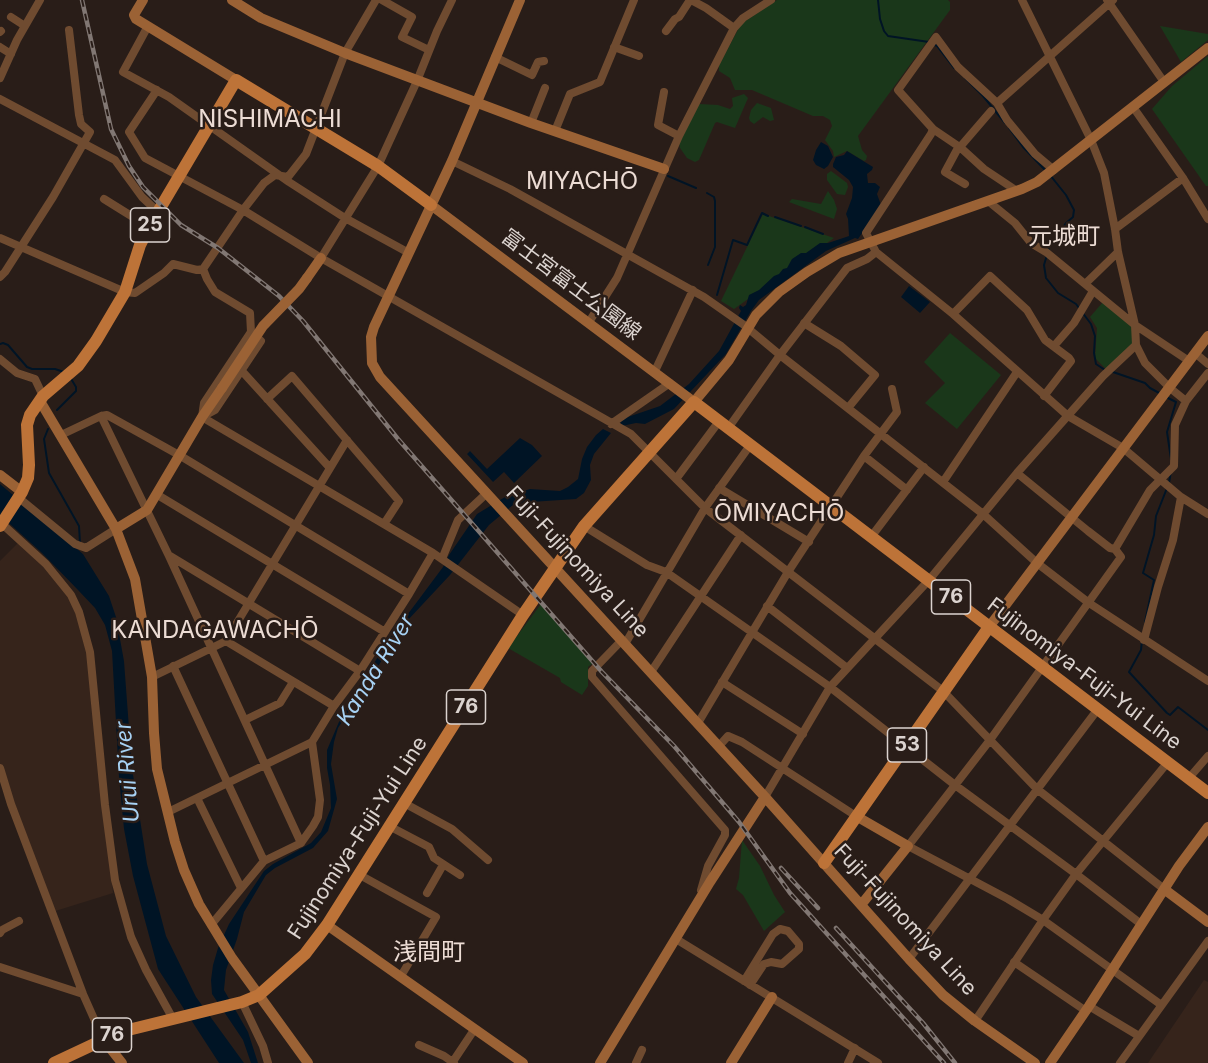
<!DOCTYPE html>
<meta charset="utf-8">
<style>
body{margin:0}
canvas{display:block;background:#291d18}
</style>
<canvas width="1208" height="1063"></canvas>
<script>
const c = document.querySelector('canvas').getContext('2d');
c.lineJoin = 'round';
function fillPath(path, color) { c.fillStyle = color; c.fill(path, 'evenodd'); }
const toPath = rows => new Path2D(rows.map(r => 'M' + r).join(''));
function stroke(path, color, width, dash) { c.strokeStyle = color; c.lineWidth = width; c.lineCap = dash ? 'butt' : 'round'; c.setLineDash(dash || []); c.stroke(path); }
function label(font, color, halo, rows, align = 'center') {
  c.font = font + ' Inter,"Noto Sans JP",sans-serif'; c.lineWidth = 5; c.setLineDash([]); c.textBaseline = 'middle'; c.strokeStyle = halo; c.fillStyle = color; for (const [text, x, y, turn = 0] of rows) {
    c.save(); c.translate(x, y); c.rotate((+turn || 0) * Math.PI / 180); c.textAlign = isNaN(turn) ? turn : align; if (halo) c.strokeText(text, 0, 0); c.fillText(text, 0, 0); c.restore();
  }
}
fillPath(toPath([
 [19,542,47,565,69,592,91,646,113,893,52,912,0,766,0,561],
 [1204,980,1208,982,1208,1063,1148,1063]
]), '#36241b');
fillPath(toPath([
 [777,0,948,0,950,2,950,10,858,136,862,150,867,156,866,160,864,161,847,151,834,157,833,151,825,140,832,126,830,120,823,116,813,116,752,90,735,90,730,78,719,71,719,65,741,24],
 [1160,26,1208,34,1208,40,1181,62],
 [1208,56,1208,186,1206,186,1152,109,1172,86],
 [744,94,748,98,735,128,717,122,715,123,699,160,695,162,687,158,680,148,679,142,699,104,718,105,730,109,733,106,732,98],
 [757,103,771,108,774,120,770,121,763,117,754,124,750,121,749,118,751,110],
 [831,171,847,183,848,187,845,195,837,194,827,180,827,174],
 [828,191,834,200,837,209,834,219,789,202,792,199,821,204],
 [763,214,834,238,734,309,721,301],
 [1103,302,1133,326,1134,345,1107,370,1095,358,1097,328,1090,317],
 [950,333,1001,375,957,429,925,403,945,383,924,362],
 [541,604,593,663,588,667,588,686,582,695,561,682,560,678,508,648],
 [742,840,760,866,774,895,785,912,764,931,743,895,736,889,739,878]
]), '#1a371a');
fillPath(toPath([
 [821,142,828,146,833,157,828,166,824,169,816,165,813,160,816,150],
 [847,151,873,167,872,170,867,174,868,183,875,183,880,187,877,194,881,205,858,239,855,238,826,251,759,300,751,311,726,354,674,409,645,424,636,423,622,426,620,422,622,419,660,406,689,384,719,351,741,311,739,308,740,305,743,307,746,305,749,295,759,290,774,276,779,274,783,269,787,268,792,259,801,253,806,253,820,243,828,243,849,236,848,219,846,214,852,198,853,187,849,180,833,167,833,164,836,157,844,155],
 [909,286,930,302,920,313,901,297],
 [603,429,611,433,594,454,590,465,591,480,584,493,576,499,531,502,513,505,489,525,450,575,408,620,338,728,334,742,331,764,337,799,328,831,313,848,275,868,266,875,244,912,237,939,226,970,224,990,248,1032,258,1063,251,1063,243,1040,212,994,211,980,213,965,218,948,229,924,264,871,273,864,311,843,321,832,331,808,330,785,327,768,327,750,344,710,390,638,443,567,449,555,477,514,505,497,530,489,560,491,568,487,578,479,582,459,587,447,596,435],
 [520,438,532,445,542,456,514,483,504,472,493,482,467,454,470,451,487,469],
 [0,484,83,554,109,596,116,617,124,661,132,768,147,864,166,936,196,997,244,1063,219,1063,158,969,133,876,124,829,119,777,112,651,105,625,95,608,78,590,42,553,0,515]
]), '#001425');
stroke(toPath([
 [878,0,880,19,884,31,888,36,929,42,937,46,954,68],
 [965,78,983,96,1005,123],
 [1009,128,1023,147,1046,171],
 [1050,175,1066,195,1074,210,1073,217,1066,223,1049,248,1044,265,1046,278,1058,293,1076,304,1091,324,1095,336,1094,353,1096,364,1105,370],
 [668,176,696,188],
 [707,193,714,197,715,201,715,247,708,265],
 [775,217,801,226],
 [805,227,823,234],
 [717,295,733,240,747,245,762,213,768,216],
 [0,344,3,343,8,345,27,367,32,369,55,369,64,372],
 [1110,371,1145,383,1150,388,1161,394],
 [1166,397,1176,402,1167,432,1171,459],
 [57,410,76,391,76,387,70,377],
 [48,429,44,439,49,473,79,526,80,543],
 [1169,483,1171,471],
 [1145,622,1154,580,1143,573,1154,535,1156,516,1167,488],
 [1142,640,1141,650,1129,672,1167,713,1170,715,1178,707,1208,730]
]), '#001425', 2);
stroke(toPath([
 [382,0,412,17,402,37,429,50],
 [691,0,706,8,734,28],
 [1022,0,1091,140,1104,173,1115,229,1118,252,1135,325,1136,345,1145,363,1170,388,1186,401],
 [1107,0,1164,82],
 [11,17,25,26],
 [148,26,123,72,169,97,289,182,345,218,409,253],
 [666,31,675,19,679,17,690,0],
 [0,32,1,31],
 [0,47,11,54],
 [614,47,639,56],
 [495,57,532,75,538,62,544,61],
 [0,78,17,40,40,0],
 [157,90,129,132,145,158,243,210,321,258,631,434,705,508,943,691,1037,789,1164,889],
 [664,92,658,125,679,136],
 [0,99,115,160,142,197,158,212],
 [997,103,1113,0],
 [1133,107,1183,178,1208,219],
 [531,123,545,88],
 [933,129,961,148,984,169,1017,191],
 [555,131,570,94,600,82,634,0],
 [959,146,945,172,965,184],
 [960,147,991,111],
 [452,161,510,189,704,297,744,325,780,355,983,514,1037,563,1089,603,1208,681],
 [1054,170,1035,154,1007,120,997,103,958,67,936,37,898,90,933,129,931,134,866,233,876,252,953,314,1068,416,1123,448,1181,497,1208,514],
 [104,199,149,227],
 [988,201,1015,223,1031,243,1046,252,1135,325,1189,361],
 [1115,229,1183,178],
 [0,238,125,292,135,293,164,273,173,264,197,270,203,269,243,210,264,183,275,175,288,177,306,154,345,53,376,0],
 [321,258,378,166,417,81,437,31,452,0],
 [203,269,207,279,215,292,250,313,251,332],
 [0,277,5,272,53,197,90,132,81,124,79,115,69,30],
 [1085,284,1118,252],
 [953,314,990,276,1027,310,1045,340,1069,358,1071,361,1044,396],
 [589,322,617,278,679,136,734,28,743,18,771,0],
 [804,323,841,346,875,375,848,408],
 [251,332,261,341,215,410,202,417,204,403,251,332],
 [1054,346,1074,323,1093,291],
 [1195,353,1208,364],
 [0,359,17,373,35,379,43,396],
 [241,370,330,468],
 [655,371,693,290],
 [267,399,292,376,399,501,384,524],
 [101,416,169,556,301,843],
 [202,417,433,553,523,615],
 [611,424,670,383],
 [729,427,780,355,847,268,867,259,876,252],
 [61,435,101,416,107,415,179,455,409,594],
 [864,456,907,490],
 [1017,473,1088,531,1110,548,1115,549],
 [676,479,720,420],
 [943,482,1017,372],
 [719,488,809,542],
 [156,494,385,632],
 [19,498,75,544,86,548,116,529],
 [0,522,46,564,71,595,79,612,90,652,105,805,115,880,131,937,146,970,173,1019],
 [584,526,647,565,666,572,830,687,955,785,1076,874,1141,924],
 [871,537,924,467],
 [170,556,360,671],
 [442,559,458,520,487,493],
 [767,606,847,668],
 [622,640,592,671,592,677,725,830,725,835,708,866,701,890],
 [1144,640,1158,587,1173,540,1181,497],
 [226,641,334,706],
 [625,644,705,508,751,444],
 [173,666,264,861],
 [651,672,741,535],
 [152,677,226,641,347,440],
 [722,682,803,734],
 [245,720,280,703,293,682],
 [698,723,788,572,864,456,897,412,892,389],
 [719,746,728,736,742,742,856,816],
 [0,768,11,804,83,994,103,1039],
 [1189,778,1208,756],
 [765,797,830,687,929,580,1017,473,1103,376,1136,345],
 [197,798,241,888],
 [404,803,452,829,488,860],
 [168,812,312,742],
 [389,826,429,847,434,858,460,875],
 [358,874,436,917,401,976],
 [427,893,443,865],
 [211,925,264,861,301,843,313,826,318,817,320,800,312,742,334,706,360,671,409,594,433,553],
 [0,933,2,930,19,921],
 [676,939,878,1063],
 [909,959,1098,709],
 [1014,962,1086,1011],
 [0,967,83,994],
 [744,981,773,934,780,929,788,931,799,944,799,949,782,964,771,962,764,964,750,985],
 [242,1002,263,1046,268,1063],
 [1160,1004,1043,920,1008,899,908,846,990,740,1121,557,1115,549,1150,490,1174,466,1175,425,1186,401,1208,373],
 [1089,1006,1139,1036],
 [975,1021,1043,920,1076,874,1168,762],
 [419,1045,444,1056,454,1063],
 [452,1063,474,1030],
 [636,1063,642,1050],
 [848,1063,855,1048],
 [1120,1063,1208,941]
]), '#6f4b30', 8);
stroke(toPath([
 [143,0,134,15,136,19,236,80],
 [232,0,261,18,345,53,531,123,664,169],
 [520,0,452,161,374,327,371,337,372,363,380,377,765,797,909,959,943,995,975,1021,1035,1063],
 [431,205,694,402,729,360,756,315,779,292,807,272,839,253,1022,189,1037,182,1208,48],
 [307,278,321,258],
 [40,401,116,529,135,579,152,677,154,733,157,769,175,842,184,870,199,904,232,958,308,1063],
 [0,475,22,492],
 [116,529,147,510,202,417,222,388],
 [989,627,1208,336],
 [856,816,908,846,861,905],
 [1164,889,1208,922],
 [327,925,523,1063],
 [103,1039,122,1063],
 [600,1063,710,882,765,797],
 [731,1063,772,997],
 [1050,1063,1089,1006,1179,866,1208,827]
]), '#9b6235', 10);
stroke(toPath([
 [0,526,22,492,28,478,29,465,27,425,30,415,43,396,78,366,96,341,125,292,140,245,149,227,236,80,378,166,431,205],
 [824,863,989,627],
 [54,1063,120,1032,242,1002,259,995,305,954,327,925,523,615,584,526,694,402,1208,793]
]), '#bd7338', 12);
const rail = toPath([
 [82,0,111,129,129,166,143,187,181,225,218,248,279,296,303,321,398,439,602,672,674,746,739,822,790,893,944,1063],
 [781,868,818,908],
 [836,928,923,1023,955,1063]
]);
stroke(rail, '#817773', 4.5);
stroke(rail, '#291d18', 2, [7]);
stroke(toPath([
 [222,388,263,326,299,289,307,278]
]), '#9b6235', 10);
for (const [x, y, w] of [
 [150,225,39],
 [951,597,39],
 [466,707,39],
 [907,745,39],
 [112,1035,39]
]) { const box = new Path2D(); box.roundRect(x - w / 2, y - 17, w, 34, 4.5); c.fillStyle = '#291d18'; c.fill(box); stroke(box, '#dbd3cf', 1.5); }
label('bold 20px', '#dbd3cf', null, [
 ["25",150,225],
 ["76",951,597],
 ["76",466,707],
 ["53",907,745],
 ["76",112,1035]
]);
label('21px', '#dbd3cf', '#291d18', [
 ["富士宮富士公園線",571,285,37],
 ["Fuji-Fujinomiya Line",577,562,47],
 ["Fujinomiya-Fuji-Yui Line",1084,674,37],
 ["Fujinomiya-Fuji-Yui Line",358,838,-57],
 ["Fuji-Fujinomiya Line",905,920,47]
]);
label('italic 22px', '#a7d2f4', '#291d18', [
 ["Kanda River",376,670,-58],
 ["Urui River",128,772,-95]
]);
label('24px', '#ecdcd4', '#291d18', [
 ["NISHIMACHI",270,120],
 ["MIYACHŌ",582,182],
 ["元城町",1064,237],
 ["ŌMIYACHŌ",779,514],
 ["KANDAGAWACHŌ",215,631],
 ["浅間町",429,953]
]);
</script>
